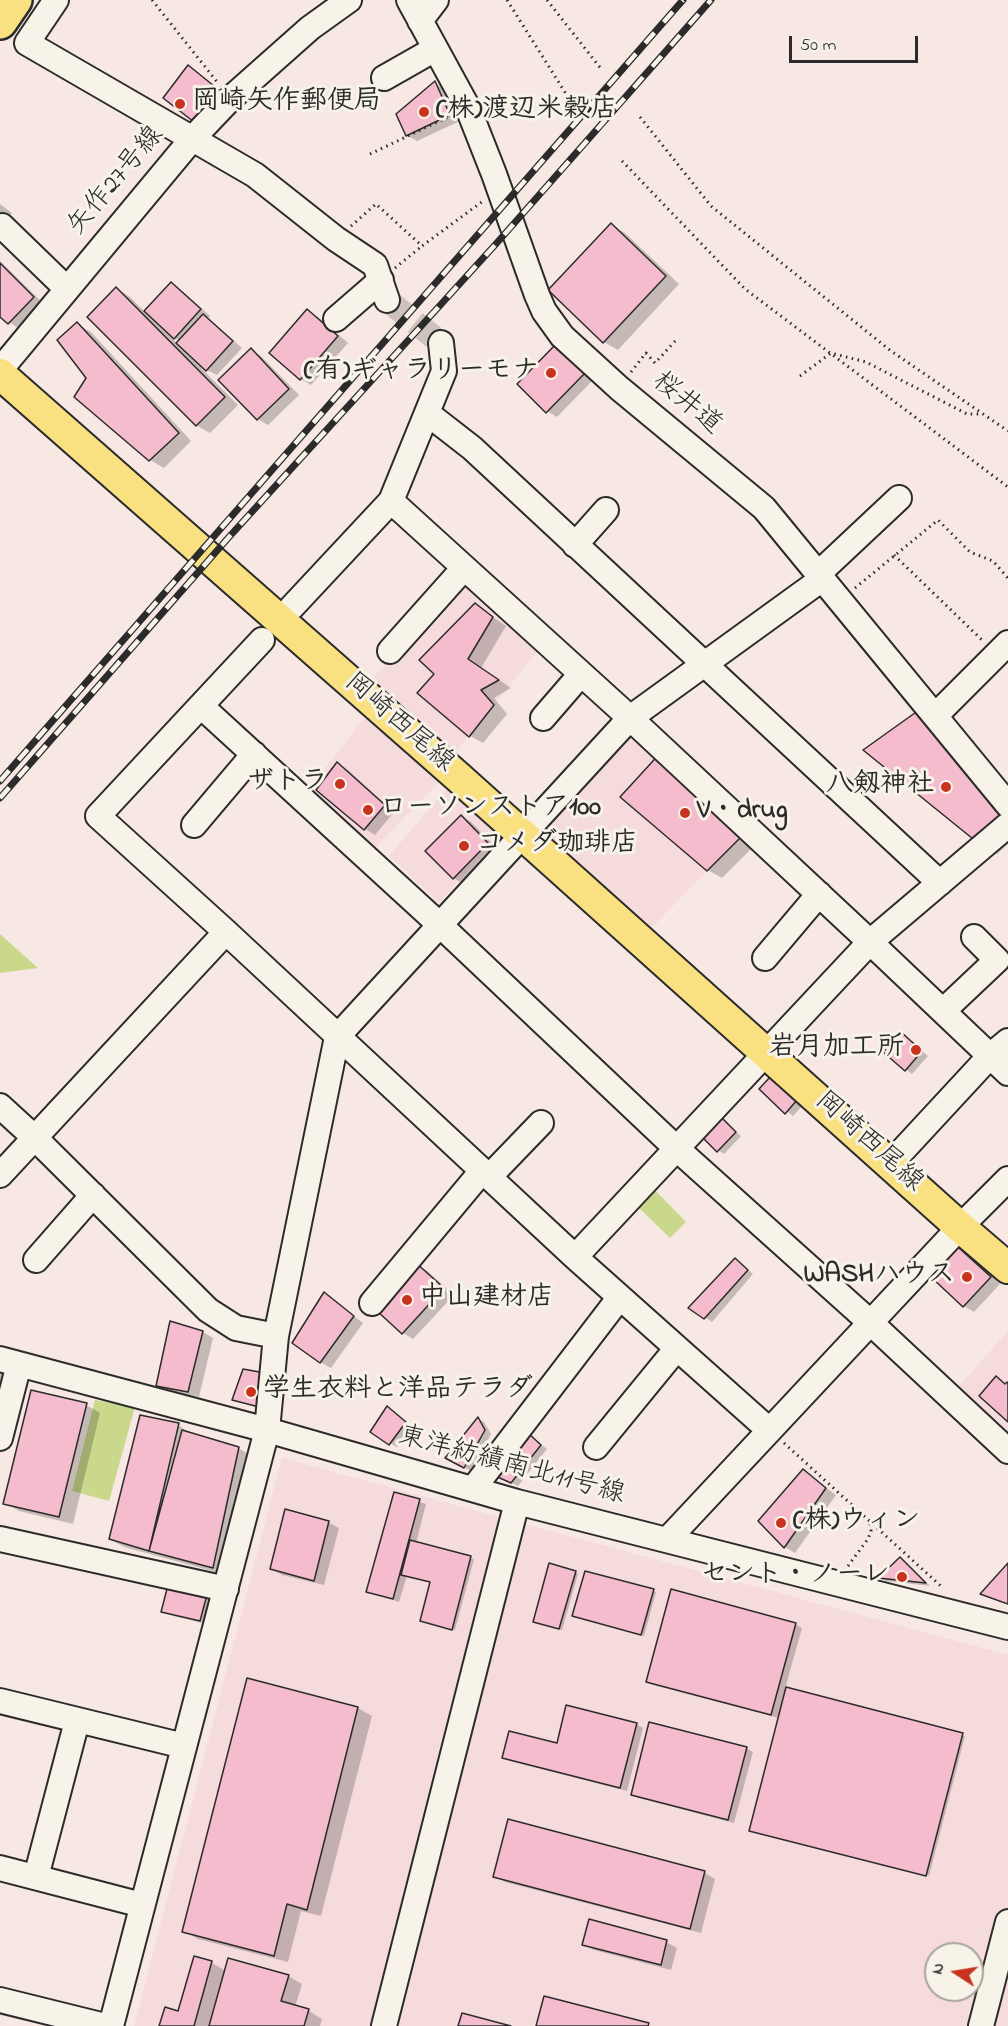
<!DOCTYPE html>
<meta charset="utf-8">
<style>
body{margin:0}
#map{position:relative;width:1008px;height:2026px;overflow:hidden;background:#f7e8e3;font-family:"Indie Flower",sans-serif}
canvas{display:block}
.north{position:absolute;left:924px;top:1942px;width:60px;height:60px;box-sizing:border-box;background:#f7f3e8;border:2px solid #a5a39c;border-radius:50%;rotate:282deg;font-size:16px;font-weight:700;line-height:24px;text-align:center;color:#2b2b2b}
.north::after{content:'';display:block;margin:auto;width:21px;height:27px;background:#c8321e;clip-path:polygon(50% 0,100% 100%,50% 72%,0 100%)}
.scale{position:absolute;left:789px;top:36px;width:129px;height:27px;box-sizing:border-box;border:3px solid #2b2b2b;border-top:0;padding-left:8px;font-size:18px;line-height:21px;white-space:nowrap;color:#2b2b2b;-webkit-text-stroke:4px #f7f3e8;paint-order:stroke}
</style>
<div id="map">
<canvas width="1008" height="2026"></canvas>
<div class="north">N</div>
<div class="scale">50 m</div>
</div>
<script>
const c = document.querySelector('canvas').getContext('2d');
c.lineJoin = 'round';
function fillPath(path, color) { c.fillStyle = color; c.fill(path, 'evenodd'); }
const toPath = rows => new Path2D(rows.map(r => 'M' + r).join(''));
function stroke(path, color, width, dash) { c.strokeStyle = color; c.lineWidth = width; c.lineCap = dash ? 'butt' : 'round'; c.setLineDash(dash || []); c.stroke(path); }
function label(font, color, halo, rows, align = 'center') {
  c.font = font + ' "Indie Flower","Klee One",sans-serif'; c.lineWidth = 6; c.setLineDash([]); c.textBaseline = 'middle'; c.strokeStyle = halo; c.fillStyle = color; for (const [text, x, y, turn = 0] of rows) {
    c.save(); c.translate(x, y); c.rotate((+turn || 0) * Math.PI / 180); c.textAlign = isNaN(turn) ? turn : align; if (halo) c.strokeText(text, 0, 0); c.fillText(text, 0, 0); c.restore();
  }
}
fillPath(toPath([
 [470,573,545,642,456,752,373,678],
 [371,710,443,778,373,850,309,789],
 [630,718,749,829,640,939,523,835],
 [457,776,501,834,439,903,389,856],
 [1008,1331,1008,1445,953,1393],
 [282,1458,1008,1655,1008,2026,134,2026],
 [936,1954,972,1954,972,1990,936,1990]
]), '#f6dbdc');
fillPath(toPath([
 [0,934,38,968,0,973],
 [651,1186,686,1222,670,1238,634,1203],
 [95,1400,135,1407,109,1501,72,1491]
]), '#cad88c');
fillPath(toPath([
 [189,67,228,97,205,126],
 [435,83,445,89,460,121,417,141,407,135],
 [0,204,12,213,0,228],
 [611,225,625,233,679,284,618,350,604,342],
 [0,261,44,304,19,329,0,315],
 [171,284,181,290,210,316,208,318,242,348,217,375,200,367,238,405,210,433,196,425,117,289,130,297,145,312],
 [170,335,180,341,177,344],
 [308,311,318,317,348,343,311,385,301,379,271,353],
 [77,324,91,332,191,441,164,468,150,460,88,377],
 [556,346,594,379,557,417,547,411],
 [251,350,261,356,299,395,268,425,258,419,220,380],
 [475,605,506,626,481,668,511,688,494,698,507,714,483,743,470,736,436,674],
 [865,750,1008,814,1008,844,997,854,983,845],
 [338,764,348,770,394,812,375,835,365,829,319,789],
 [622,797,762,838,722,878,708,870],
 [461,816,471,822,498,849,464,884,453,878],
 [901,1034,928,1056,912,1074,885,1052],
 [771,1078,803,1105,793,1116,761,1089],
 [721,1119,741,1136,724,1154,718,1150],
 [959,1249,969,1255,1000,1284,974,1312,964,1306],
 [736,1260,753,1274,712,1322,691,1307],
 [415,1264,426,1270,454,1295,413,1339,403,1333],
 [325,1294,363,1323,331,1368,320,1362],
 [203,1332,213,1338,199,1397,168,1391,157,1385],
 [0,1372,11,1374,0,1414],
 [86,1405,100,1413,73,1524,19,1511,5,1503],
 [388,1408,412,1427,397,1447,372,1432],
 [478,1419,484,1422,491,1434,471,1471,448,1458],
 [178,1425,191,1434,238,1448,252,1456,227,1575,124,1547,110,1539],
 [527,1434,547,1449,518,1486,501,1478],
 [803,1471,836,1495,795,1553,785,1547],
 [395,1494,426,1504,416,1543,474,1559,455,1630,425,1622,432,1582,407,1576,399,1602,368,1591],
 [328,1522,339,1528,324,1585,282,1575,272,1569],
 [901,1559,907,1563,930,1586,886,1581,880,1578],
 [575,1572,578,1574,562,1630,537,1623],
 [653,1591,656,1592,644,1636,577,1617],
 [206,1596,213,1600,206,1624,170,1615,163,1611],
 [795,1624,802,1628,785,1689,965,1736,929,1876,754,1831,779,1718,654,1685,648,1681],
 [248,1680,358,1708,372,1716,321,1916,301,1911,288,1962,198,1939,184,1931],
 [636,1724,643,1728,627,1791,510,1761,504,1758],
 [746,1748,753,1752,734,1823,639,1798,632,1794],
 [509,1821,705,1873,715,1879,701,1933,505,1882,495,1876],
 [666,1942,677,1948,671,1970,594,1950,584,1944],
 [195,1958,212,1963,226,1971,288,1976,302,1984,295,2007,309,2011,322,2019,320,2026,161,2026,179,2013]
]), '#0003');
const building = toPath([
 [188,65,219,90,194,122,163,98,188,65],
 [435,81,450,115,406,136,396,114,435,81],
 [611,223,666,276,603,343,548,290,611,223],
 [0,263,34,297,8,324,0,317,0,263],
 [171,282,201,309,174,339,144,311,171,282],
 [116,287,225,397,196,426,87,317,116,287],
 [307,309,338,336,300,380,269,353,307,309],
 [203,314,233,341,206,371,176,343,203,314],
 [77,322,179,433,149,461,74,397,86,378,57,340,77,322],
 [556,344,585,373,546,413,517,384,556,344],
 [251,348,289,389,257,420,218,380,251,348],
 [475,603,493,617,468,659,499,680,481,690,494,705,469,737,417,693,434,674,419,660,475,603],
 [926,705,1008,824,983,847,863,750,926,705],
 [663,750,749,829,707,871,620,797,663,750],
 [337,762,385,805,364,830,316,790,337,762],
 [461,815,488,843,453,879,425,851,461,815],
 [901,1032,922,1051,905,1071,883,1052,901,1032],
 [771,1076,797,1100,785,1114,759,1089,771,1076],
 [721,1117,736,1132,717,1152,702,1137,721,1117],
 [958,1247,991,1277,963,1307,931,1277,958,1247],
 [735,1258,748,1270,704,1319,688,1308,735,1258],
 [415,1262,444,1288,402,1334,377,1311,415,1262],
 [324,1292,354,1316,320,1363,292,1343,324,1292],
 [170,1321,203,1331,188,1392,156,1386,170,1321],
 [243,1369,265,1373,259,1407,232,1400,243,1369],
 [996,1376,1005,1384,1007,1382,1008,1383,1008,1422,979,1396,996,1376],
 [31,1390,87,1403,59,1517,3,1504,31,1390],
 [387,1406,406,1422,389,1445,370,1432,387,1406],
 [140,1415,179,1423,149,1551,109,1539,140,1415],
 [478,1417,485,1430,464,1468,445,1458,478,1417],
 [182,1430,239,1447,213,1568,149,1551,182,1430],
 [527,1432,541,1445,511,1483,493,1475,527,1432],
 [803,1469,826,1488,784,1548,758,1521,803,1469],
 [394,1492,420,1499,393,1599,366,1592,394,1492],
 [285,1509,329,1521,314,1581,270,1569,285,1509],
 [410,1540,471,1556,452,1630,420,1621,430,1582,401,1575,410,1540],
 [900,1557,926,1583,878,1578,900,1557],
 [549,1563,576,1571,559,1629,533,1622,549,1563],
 [1008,1563,1008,1604,980,1594,1008,1563],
 [585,1571,654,1589,641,1635,572,1616,585,1571],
 [168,1585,207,1595,200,1621,161,1612,168,1585],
 [671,1589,796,1623,771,1715,646,1682,671,1589],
 [247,1678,358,1707,307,1910,287,1904,274,1956,182,1932,247,1678],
 [786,1687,963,1733,926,1876,749,1831,786,1687],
 [566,1705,637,1723,620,1788,502,1758,509,1731,557,1743,566,1705],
 [649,1722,747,1747,728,1820,631,1795,649,1722],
 [508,1819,705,1871,690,1929,493,1877,508,1819],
 [589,1919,667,1940,661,1965,582,1945,589,1919],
 [194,1956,212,1961,194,2026,159,2026,165,2007,178,2011,194,1956],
 [228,1958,289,1975,281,2001,309,2009,304,2026,209,2026,228,1958],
 [544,1996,649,2023,648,2026,536,2026,544,1996],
 [462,2013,511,2026,458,2026,462,2013]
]);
fillPath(building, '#f5bccd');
stroke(building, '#2b2b2b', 1.5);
stroke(toPath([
 [387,300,441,343]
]), '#cec2be', 24, [24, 12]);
const minor = toPath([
 [56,0,27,43,255,175,336,239,375,265,387,300],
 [409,0,468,108,494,174,537,295,544,311,562,336,619,388,764,508,1008,805],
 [420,21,436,0],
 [384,78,435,49],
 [2,226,67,289],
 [336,319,381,280],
 [0,370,192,139,230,99,310,28,349,0],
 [427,413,472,448,940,883],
 [391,501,630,718,870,942,1008,1073],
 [575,545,606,510],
 [818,574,899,498],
 [292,607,391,501,444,371,441,343],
 [262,640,98,816,226,932,575,1257,769,1430],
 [390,651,464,568],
 [201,706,440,925,676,1148,872,1324,1008,1451],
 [935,716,1008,643],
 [543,718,581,674],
 [194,825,254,754],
 [765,958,819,894],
 [943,1011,997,960,974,937],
 [0,1106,35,1138,208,1310,236,1328,276,1336],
 [890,1164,990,1056,1008,1041],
 [0,1175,226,932],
 [489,1177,541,1123],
 [575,1257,870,942,1008,825],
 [36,1260,93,1195],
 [372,1303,482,1171],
 [0,1359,267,1430,517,1502,1008,1627],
 [0,1438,19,1364],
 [596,1447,677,1348],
 [473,1489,620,1297],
 [0,1539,226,1589],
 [668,1539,960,1227,1008,1179],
 [0,1701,184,1746],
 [0,1868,142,1905],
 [36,1877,77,1721],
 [0,2000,105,2026],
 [111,2026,267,1430,276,1336,337,1037,630,718,822,579],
 [384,2026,517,1502],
 [981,2026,1008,1922]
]);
const major = toPath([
 [0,374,457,776,960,1227,1008,1268]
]);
const highway = toPath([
 [0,22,15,0]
]);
stroke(minor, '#2b2b2b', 28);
stroke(major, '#2b2b2b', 34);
stroke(highway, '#2b2b2b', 38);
stroke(toPath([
 [152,0,218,83],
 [507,0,573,105],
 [547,0,602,70],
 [640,117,711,206,891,351,1008,431],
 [370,154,450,116],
 [622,161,745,289,1008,487],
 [351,226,376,204,422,246,483,201],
 [395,268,422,246],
 [631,372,646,353,655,363,677,339],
 [800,376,831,353,866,362,967,414,981,414],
 [894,555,982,640],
 [855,588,938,520,970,552,993,561,1008,578],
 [784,1443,943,1588],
 [848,1566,868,1539,871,1531,870,1523]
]), '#2b2b2b', 3, [1.5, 4.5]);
stroke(minor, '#f7f3e8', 24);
stroke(major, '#f9e181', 30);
stroke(highway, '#f9e181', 33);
const rail = toPath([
 [0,781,683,0],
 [0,798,229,537,495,245,711,0]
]);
stroke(rail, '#2b2b2b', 7);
stroke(rail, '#f7f3e8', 4.5, [14]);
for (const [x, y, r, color] of [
 [180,104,6,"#c8321e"],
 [424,112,6,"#c8321e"],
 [551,373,6,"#c8321e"],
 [340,784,6,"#c8321e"],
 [946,787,6,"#c8321e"],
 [368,810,6,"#c8321e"],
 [685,813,6,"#c8321e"],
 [464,846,6,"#c8321e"],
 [916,1050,6,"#c8321e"],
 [967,1277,6,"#c8321e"],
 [407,1300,6,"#c8321e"],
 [251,1392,6,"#c8321e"],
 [781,1523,6,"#c8321e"],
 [902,1577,6,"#c8321e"]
]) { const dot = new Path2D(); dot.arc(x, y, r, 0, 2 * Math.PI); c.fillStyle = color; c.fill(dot); stroke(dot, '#f7f3e8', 2); }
label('bold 27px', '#2b2b2b', '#f7f3e8', [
 ["岡崎矢作郵便局",192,104],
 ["(株)渡辺米穀店",436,112],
 ["(有)ギャラリーモナ",539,373,"right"],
 ["ザトラ",328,784,"right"],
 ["八剱神社",934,787,"right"],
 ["ローソンストア100",380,810],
 ["V・drug",697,813],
 ["コメダ珈琲店",476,846],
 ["岩月加工所",904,1050,"right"],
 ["WASHハウス",955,1277,"right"],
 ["中山建材店",419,1300],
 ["学生衣料と洋品テラダ",263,1392],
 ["(株)ウィン",793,1523],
 ["セント・ノーレ",890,1577,"right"]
], 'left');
label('27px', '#2b2b2b', '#f7f3e8', [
 ["矢作27号線",117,182,-50],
 ["桜井道",686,405,40],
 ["岡崎西尾線",398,724,41],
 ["岡崎西尾線",868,1143,42],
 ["東洋紡績南北11号線",511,1467,15]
]);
</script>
